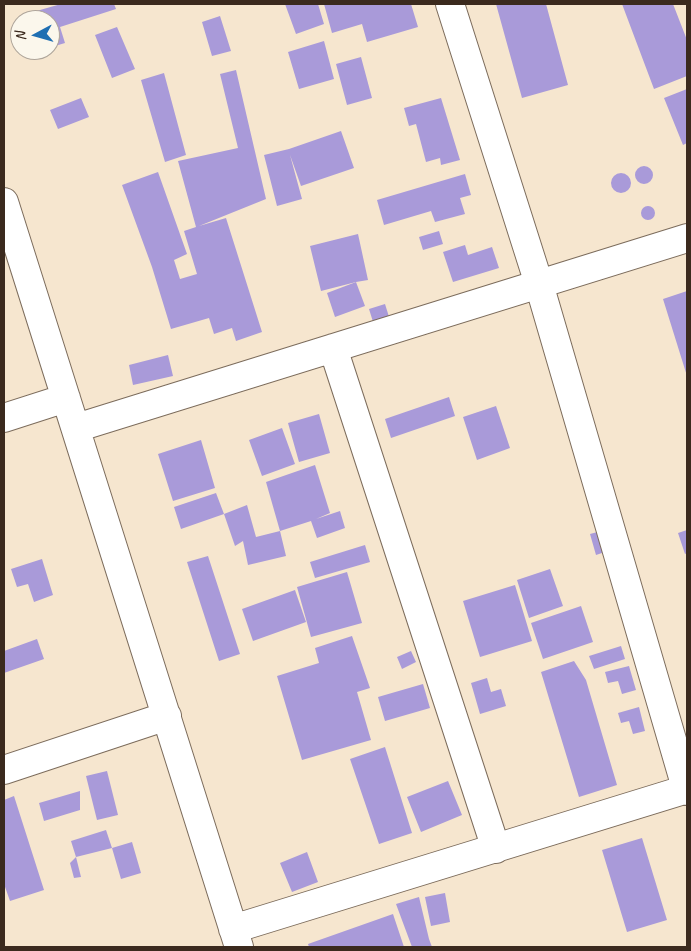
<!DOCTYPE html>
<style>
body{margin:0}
#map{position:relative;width:691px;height:951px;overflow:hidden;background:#f6e6cf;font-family:Caveat,sans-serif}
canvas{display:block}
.frame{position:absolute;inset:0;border:5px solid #3b2a1e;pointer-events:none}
.north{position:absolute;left:10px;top:10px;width:50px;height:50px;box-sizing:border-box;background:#fbf7ec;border:1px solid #aea59a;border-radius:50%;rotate:264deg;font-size:14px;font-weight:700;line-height:20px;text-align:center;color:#3b2a1e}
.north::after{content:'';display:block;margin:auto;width:18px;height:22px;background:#1f6fb2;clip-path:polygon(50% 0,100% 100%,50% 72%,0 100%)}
</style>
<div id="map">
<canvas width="691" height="951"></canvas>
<div class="frame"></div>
<div class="north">N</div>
</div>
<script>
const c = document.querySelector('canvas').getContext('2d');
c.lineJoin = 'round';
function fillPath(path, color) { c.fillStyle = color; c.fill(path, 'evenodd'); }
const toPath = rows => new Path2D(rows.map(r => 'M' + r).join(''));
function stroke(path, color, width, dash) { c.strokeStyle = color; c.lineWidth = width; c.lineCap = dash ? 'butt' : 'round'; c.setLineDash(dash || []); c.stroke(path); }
fillPath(toPath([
 [61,4,114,4,116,9,60,27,65,43,55,46,50,29,50,20,20,20,19,16],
 [285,4,318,4,324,24,296,34],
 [324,4,411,4,418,27,367,42,362,24,332,33],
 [496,4,546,4,568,85,522,98],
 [622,4,673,4,687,40,687,76,654,89],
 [220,16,231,51,212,56,202,22],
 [117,27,135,69,112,78,95,35],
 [324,41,334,79,299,89,288,52],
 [361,57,372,98,347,105,336,64],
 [236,70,266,199,199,226,226,218,262,332,236,341,232,328,214,334,209,318,171,329,152,267,122,185,158,172,187,254,174,260,180,279,197,274,184,231,196,227,178,161,238,148,220,74],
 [164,73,186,155,165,162,141,80],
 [687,89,687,143,683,145,664,98],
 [81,98,89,117,58,129,50,110],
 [441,98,460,160,441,165,440,158,426,162,416,124,409,126,404,108],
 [341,131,354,168,301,186,290,155,302,199,277,206,264,155,289,149],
 '635 175a9 9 0 1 1 18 0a9 9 0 1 1-18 0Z',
 '611 183a10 10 0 1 1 20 0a10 10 0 1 1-20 0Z',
 [465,174,471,195,460,198,465,214,435,222,431,211,384,225,377,200],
 '641 213a7 7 0 1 1 14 0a7 7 0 1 1-14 0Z',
 [439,231,443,244,423,250,419,237],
 [358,234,368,280,356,282,365,306,335,317,327,293,356,282,321,291,310,246],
 [465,245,468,255,492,247,499,268,453,282,443,252],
 [687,291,687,376,663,299],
 [385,304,390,320,374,325,369,309],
 [168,355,173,376,133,385,129,365],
 [449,397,455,416,391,438,385,419],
 [496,406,510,448,477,460,463,417],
 [319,414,330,453,299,462,288,423],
 [282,428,295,464,262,476,249,440],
 [201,440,215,488,173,501,158,454],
 [315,465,330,513,316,519,340,511,345,528,317,538,311,521,280,531,286,556,248,565,243,541,235,546,224,514,247,505,256,537,280,531,266,482],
 [216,493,224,514,181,529,174,507],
 [605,530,611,550,596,555,590,534],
 [687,530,687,553,685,554,678,533],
 [365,545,370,562,315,578,310,562],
 [208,556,240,654,219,661,187,562],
 [42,559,53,595,34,602,28,584,17,587,11,569],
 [550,569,563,606,529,618,517,580],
 [347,572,362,623,311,637,297,587],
 [515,585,532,641,480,657,463,601],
 [295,590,306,622,253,641,242,609],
 [581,606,593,642,543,659,531,623],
 [352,636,370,688,357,692,371,740,302,760,277,676,319,663,315,648],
 [37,639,44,659,4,673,4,651],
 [621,646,625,659,594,669,589,656],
 [411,651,416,662,402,669,397,657],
 [574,661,586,680,617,785,579,797,541,672],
 [629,666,636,690,622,694,618,681,608,683,605,672],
 [487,678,491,692,501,689,506,706,480,714,471,683],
 [423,684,430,708,385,721,378,697],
 [639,707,645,731,633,734,629,721,621,723,618,713],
 [385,747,412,833,379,844,350,759],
 [107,771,118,815,97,820,86,776],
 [448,781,462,815,421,832,407,797],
 [80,791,80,810,44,821,39,803],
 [14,796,44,890,10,901,4,884,4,800],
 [106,830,112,848,76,857,71,841],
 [642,838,667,920,627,932,602,850],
 [132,842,141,873,121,879,112,848],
 [307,852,318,882,292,892,280,863],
 [76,857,81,877,74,878,70,863],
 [445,893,450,922,431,926,425,897],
 [419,897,429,939,432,947,412,947,396,904],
 [393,914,404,947,309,947,308,944]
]), '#a99ad9');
const minor = toPath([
 [450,4,539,284,687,791],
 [4,202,239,947],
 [333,348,496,849],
 [4,418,66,398],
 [76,428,687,238],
 [4,770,167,716],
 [233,929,687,789]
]);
stroke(minor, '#7c6c5c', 30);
stroke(minor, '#fff', 28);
</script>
